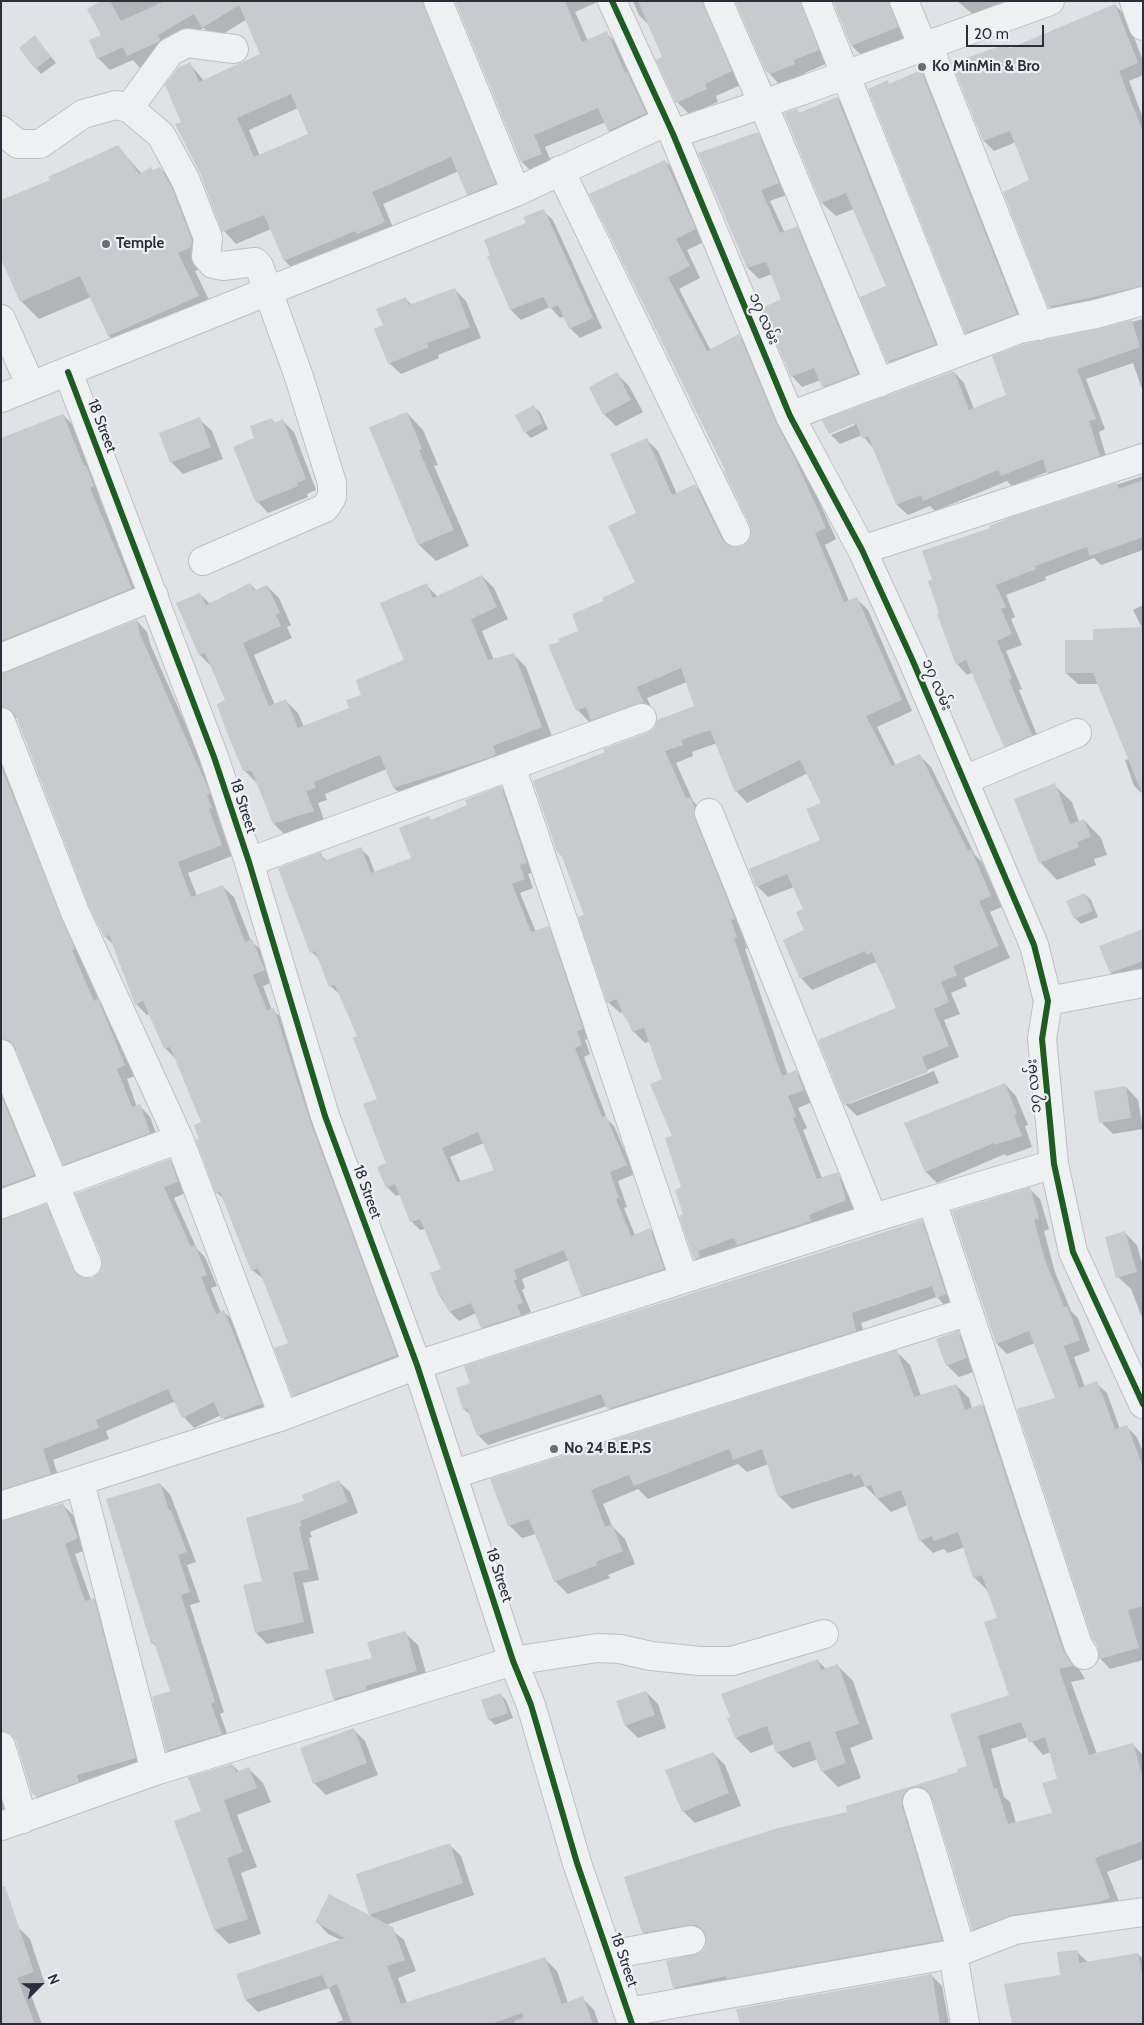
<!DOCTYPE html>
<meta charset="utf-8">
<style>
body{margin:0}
#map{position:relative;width:1144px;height:2025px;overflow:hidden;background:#e0e2e5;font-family:Cabin,sans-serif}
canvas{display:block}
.frame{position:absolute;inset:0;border:2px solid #29303b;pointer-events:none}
.north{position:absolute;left:15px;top:1960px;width:50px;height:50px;-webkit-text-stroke:4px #eef0f4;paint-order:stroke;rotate:67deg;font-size:14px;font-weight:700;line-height:20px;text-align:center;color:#29303b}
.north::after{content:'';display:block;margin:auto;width:18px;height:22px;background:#29303b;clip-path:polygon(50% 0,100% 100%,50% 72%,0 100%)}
.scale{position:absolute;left:966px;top:25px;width:78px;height:22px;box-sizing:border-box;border:2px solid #29303b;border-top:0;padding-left:6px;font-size:15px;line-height:18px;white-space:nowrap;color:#29303b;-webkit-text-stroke:4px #eef0f4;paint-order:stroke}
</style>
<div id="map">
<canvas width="1144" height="2025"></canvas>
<div class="frame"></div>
<div class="north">N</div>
<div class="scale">20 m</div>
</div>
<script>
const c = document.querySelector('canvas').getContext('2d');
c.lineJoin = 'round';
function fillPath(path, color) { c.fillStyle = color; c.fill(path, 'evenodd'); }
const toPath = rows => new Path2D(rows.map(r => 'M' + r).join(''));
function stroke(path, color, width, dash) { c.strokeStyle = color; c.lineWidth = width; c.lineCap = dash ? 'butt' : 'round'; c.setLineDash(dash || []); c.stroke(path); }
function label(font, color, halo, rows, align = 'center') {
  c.font = font + ' Cabin,"Noto Sans Myanmar",sans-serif'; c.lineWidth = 4.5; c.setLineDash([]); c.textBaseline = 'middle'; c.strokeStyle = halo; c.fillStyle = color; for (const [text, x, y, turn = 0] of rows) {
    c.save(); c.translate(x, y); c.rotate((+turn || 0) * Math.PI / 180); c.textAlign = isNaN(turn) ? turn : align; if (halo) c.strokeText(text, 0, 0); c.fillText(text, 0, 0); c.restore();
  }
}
fillPath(toPath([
 [104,1,441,1,507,196,481,206,468,194,459,171,383,204,396,234,297,273,285,261,271,229,236,244,224,231,183,123,190,64,204,81,261,54,247,19,215,39,204,28,169,47,170,54,140,68,133,60,110,70,98,58,103,35],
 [298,108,309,134,260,156,249,130],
 [456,1,600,1,575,12,588,41,606,33,619,45,658,126,622,143,609,131,606,122,545,147,553,166,534,174,522,162],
 [633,1,721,1,743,84,716,96,718,102,689,114,677,102,664,58,650,26,639,15],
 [736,1,819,1,830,62,805,73,806,76,783,85,779,84,767,71],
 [834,1,902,1,909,39,864,58,852,46],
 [957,1,1036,1,981,21],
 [1115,5,1126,16,1143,61,1143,75,1129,81,1143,118,1143,299,1060,317,1050,307,1004,192,1031,181,1016,142,994,151,984,141,954,64,1006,45,1011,50],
 [35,37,56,63,41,74,36,68],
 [921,72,931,82,1027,324,977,343,966,332,887,82,890,85],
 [837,98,851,112,949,358,902,375,888,362,862,298,887,286,854,209,836,216,822,203,785,114,797,110,800,114],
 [757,133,768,144,789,194,770,201,785,233,797,228,807,238,868,384,834,397,823,386,821,380,802,387,792,376,782,300,772,274,759,279,748,268,700,154],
 [118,147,142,174,160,168,178,186,209,265,195,271,216,314,127,354,109,336,91,297,39,319,21,301,51,180],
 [665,161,677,173,706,241,687,250,700,278,679,289,711,351,739,336,750,347,836,539,825,545,849,601,856,598,868,610,912,711,877,727,896,766,920,756,931,767,975,855,982,862,1002,907,990,912,1010,958,964,978,967,986,951,993,960,1014,944,1020,959,1057,849,1102,849,1104,934,1071,939,1083,857,1116,845,1104,898,1009,876,962,812,990,801,978,805,931,805,910,794,887,768,897,757,886,822,840,822,803,808,773,747,803,736,791,717,743,692,752,693,756,676,763,693,801,701,810,746,930,742,932,747,948,745,949,788,1075,796,1072,808,1083,815,1101,798,1108,807,1128,803,1130,822,1178,837,1174,849,1185,857,1211,706,1270,695,1259,685,1215,683,1188,664,1080,650,1041,645,1043,633,1031,623,1012,620,1013,608,1002,586,916,564,858,558,852,606,753,648,734,696,706,687,682,647,698,654,714,604,731,593,720,589,722,578,710,550,646,561,643,580,632,606,602,636,582,638,513,647,440,658,451,677,494,695,486,707,497,731,548,744,547,750,541,753,534,751,525,727,470,591,194],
 [543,211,553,220,602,328,580,338,570,328,565,316,560,318,550,307,521,320,511,310,489,257],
 [455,290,466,301,481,338,438,355,439,358,401,374,389,363,385,326,405,298,413,306],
 [1143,319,1143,392,1133,363,1086,379,1105,429,1099,432,1109,466,1058,483,1047,472,1012,486,1007,481,935,511,930,506,908,515,897,505,874,449,862,435,840,444,831,435,855,425,854,423,954,372,964,383,974,409,1008,396,1100,330],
 [617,374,629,386,643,412,616,426,604,414],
 [534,407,540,412,548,429,531,438,525,432],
 [407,413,423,430,438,465,434,466,469,546,436,561,419,545,370,428],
 [63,415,74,426,92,473,104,497,100,499,142,599,1,658,1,446],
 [199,419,212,431,223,459,183,474,171,462],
 [272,420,276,424,283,421,294,432,316,490,307,494,308,497,268,513,258,502,256,439],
 [1143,476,1143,550,1101,565,1094,558,1045,577,1046,580,1006,595,1015,617,1011,619,1022,645,1006,651,1022,689,1019,690,1041,745,1015,756,1005,746,973,672,967,675,957,664,991,528,1009,520],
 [482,576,494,588,508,619,482,631,494,660,514,655,526,667,553,739,406,799,394,788,387,769,325,794,327,800,318,803,325,823,286,836,274,824,257,783,244,770,227,701,212,667,200,655,178,604,200,594,210,604,250,584,257,591,267,586,279,598,291,625,287,627,292,638,254,655,275,705,286,701,298,713,304,727,350,708,406,661,426,585,438,597],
 [1143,605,1143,794,1134,786,1125,760,1129,759,1099,684,1078,684,1066,673,1094,642,1142,628,1133,610],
 [137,621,147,632,151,646,218,798,222,819,219,820,232,856,188,873,197,896,223,887,234,897,251,941,262,951,275,981,263,986,272,1010,285,1020,407,1366,304,1406,293,1395,289,1343,265,1280,252,1270,224,1199,217,1193,201,1140,202,1123,176,1059,165,1048,150,1014,147,1015,136,1004,114,946,105,936,18,718,6,718,1,722,1,674],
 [1,751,85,960,82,961,100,1003,108,1011,135,1076,127,1079,137,1107,140,1106,150,1117,160,1144,75,1175,64,1164,18,1050,6,1050,1,1054],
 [1054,785,1072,802,1079,822,1084,820,1101,838,1107,855,1094,859,1096,865,1057,880,1040,862],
 [501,788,510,797,535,872,528,874,533,888,520,893,536,932,548,928,557,937,591,1037,585,1040,590,1054,584,1057,607,1119,614,1126,635,1174,618,1181,627,1207,624,1208,635,1235,650,1229,659,1238,672,1278,591,1304,582,1295,569,1260,522,1279,525,1288,522,1290,531,1312,525,1314,529,1324,491,1336,482,1327,476,1313,459,1321,450,1312,440,1296,443,1270,425,1229,420,1230,412,1222,401,1194,396,1196,387,1187,388,1164,378,1100,358,1037,340,994,330,986,320,960,312,952,320,854,327,861,360,848,369,857,375,873,412,858,429,818,433,821,468,806],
 [484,1143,496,1171,461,1182,450,1157],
 [1085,894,1091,900,1098,917,1081,924,1075,918],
 [1143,930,1143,977,1123,985,1111,973],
 [1,1082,44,1186,1,1204],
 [1005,1084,1016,1096,1028,1125,1025,1126,1032,1147,1007,1156,1005,1154,937,1183,926,1172,906,1124],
 [1126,1087,1138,1100,1143,1129,1113,1134,1101,1122],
 [169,1160,180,1171,188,1192,174,1198,197,1249,205,1257,217,1286,211,1288,221,1313,224,1312,235,1322,272,1415,233,1429,221,1415,194,1428,184,1417,176,1401,106,1431,109,1439,53,1460,61,1484,1,1505,1,1220,46,1206,56,1217,82,1279,93,1279,101,1273],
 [50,1217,52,1217,76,1275,74,1276],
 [1030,1189,1040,1199,1049,1229,1044,1231,1055,1272,1071,1311,1078,1318,1090,1351,1074,1357,1085,1387,1096,1383,1107,1393,1120,1429,1126,1426,1137,1437,1143,1452,1143,1660,1110,1669,1100,1658,1057,1399,1035,1343,1007,1354,997,1344],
 [921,1221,932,1231,956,1305,947,1308,937,1297,861,1323,866,1341,618,1419,607,1406,488,1445,478,1435,472,1417,464,1409],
 [1125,1233,1137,1245,1143,1266,1143,1320,1131,1289,1118,1277],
 [958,1333,970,1345,979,1370,959,1377,947,1365],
 [897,1352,910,1365,921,1396,956,1385,969,1398,972,1409,982,1405,995,1418,1076,1664,1085,1679,1071,1682,1097,1754,1132,1744,1143,1755,1143,1859,1107,1872,1123,1911,986,1942,973,1929,934,1800,926,1800,954,1953,688,2001,674,1987,707,1945,707,1938,656,1946,643,1932,849,1813,847,1807,960,1773,969,1767,952,1715,1011,1696,999,1619,987,1590,974,1577,965,1547,948,1553,944,1549,933,1553,920,1540,908,1505,891,1512,865,1486,792,1509,779,1496,769,1464,747,1472,738,1464,648,1499,638,1489,603,1504,612,1526,625,1539,635,1564,608,1575,610,1578,568,1594,555,1581,536,1534,522,1538,509,1525],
 [1028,1737,1043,1755,1051,1752,1058,1779,1053,1814,1016,1823,1010,1802,1004,1797,991,1749],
 [339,1482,350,1492,358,1513,310,1532,312,1537,309,1538,319,1580,303,1583,314,1633,267,1644,256,1633,245,1586,264,1582,306,1501],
 [160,1484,170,1494,196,1562,187,1565,200,1602,190,1605,224,1712,220,1714,231,1744,177,1761,167,1751,172,1692,158,1648,152,1643],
 [62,1504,73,1515,88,1549,75,1554,91,1600,94,1599,104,1610,146,1769,44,1804,33,1793,9,1716],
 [405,1633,418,1645,429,1683,346,1711,334,1699,373,1658],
 [818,1661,826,1669,837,1665,853,1681,873,1739,850,1748,861,1778,838,1787,822,1771,818,1759,793,1768,777,1752,774,1744,751,1753,736,1738],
 [646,1692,658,1704,666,1728,638,1738,626,1726,617,1702],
 [500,1694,506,1700,513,1718,495,1725,489,1719],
 [353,1729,365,1741,378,1775,326,1795,314,1783],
 [713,1753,725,1765,741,1806,695,1823,683,1811],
 [232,1765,240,1772,249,1769,263,1783,271,1802,237,1815,257,1867,241,1873,261,1934,229,1944,215,1930,175,1822,202,1812],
 [1,1788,12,1815,1,1819],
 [450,1845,461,1856,474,1895,386,1925,404,1940,416,1971,398,1978,407,2003,545,1959,557,1971,568,2003,582,1998,594,2010,599,2024,333,2024,343,2020,329,1988,258,2012,246,2000,237,1975,341,1940,328,1934,317,1922,371,1917,358,1875],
 [18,1927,30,1939,45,1984,29,1990,42,2024,4,2024],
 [1077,1952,1089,1963,1138,1954,1143,1959,1143,2024,1061,1976],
 [931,1975,942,1986,949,2024,742,2024]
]), '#0003');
fillPath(toPath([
 [101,1,110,1,121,21,165,1,423,1,496,183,467,195,451,157,372,192,385,222,357,234,355,231,284,261,264,215,222,232,201,175,175,124,181,122,165,85,178,68,190,62,199,82,260,54,239,5,202,28,194,14,158,35,160,40,158,42,127,56,123,47,97,59,89,40,101,35,87,9],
 [291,94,308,134,254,157,237,118],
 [455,1,565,1,582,42,607,31,625,73,627,72,646,113,608,131,598,108,534,135,542,154,521,162],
 [638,1,703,1,732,71,705,84,707,89,676,103,656,60,662,57],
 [735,1,801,1,819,50,794,60,795,64,770,74,769,71,766,72],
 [833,1,889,1,898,27,851,46],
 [1115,4,1138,63,1119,71,1143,132,1143,286,1048,307,1003,192,1029,180,1010,131,983,141,952,63,1006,44,1008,49],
 [35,35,51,57,35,69,19,48],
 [921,70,1017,314,965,333,868,89,888,80,889,84],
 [837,97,936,344,887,362,860,297,886,286,846,193,821,203,784,113,797,109,799,113],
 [758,132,779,183,761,190,780,233,797,226,858,374,822,387,814,368,791,377,762,308,781,299,766,262,747,268,698,153],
 [118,145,139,174,151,167,153,170,160,167,172,188,192,240,191,247,178,253,199,296,108,336,80,276,20,302,1,259,1,200,50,180,48,177],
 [665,160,696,229,676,239,690,266,668,277,707,351,739,334,776,422,795,459,826,528,815,533,844,602,857,597,902,700,866,716,892,766,920,754,968,851,971,849,991,896,979,901,999,946,953,966,957,975,941,982,949,1002,934,1009,949,1046,922,1057,928,1072,844,1105,818,1040,896,1008,872,952,867,955,865,951,800,979,783,940,804,930,796,912,803,909,787,874,756,887,749,869,820,840,806,809,821,803,800,760,735,792,710,730,681,740,683,745,665,751,686,798,690,797,695,808,695,819,735,919,731,920,737,937,734,938,782,1076,796,1070,804,1090,788,1096,796,1116,793,1118,817,1179,838,1172,846,1200,809,1215,811,1221,737,1245,734,1238,698,1251,700,1257,694,1259,679,1216,683,1214,675,1190,681,1187,665,1138,672,1136,650,1084,662,1079,644,1028,632,1032,626,1016,624,1017,617,999,607,1003,578,917,584,915,561,854,557,852,533,781,605,752,603,749,647,733,654,728,657,720,694,706,681,668,637,687,644,703,591,720,586,707,576,711,548,645,560,642,558,639,578,631,572,614,604,601,602,598,635,582,608,526,636,513,610,454,647,438,672,495,695,484,722,539,728,545,735,548,743,546,749,540,751,534,750,525,724,471,725,470,589,194],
 [544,209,593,318,569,329,558,305,550,309,543,297,510,310,487,256,490,255,484,240,526,223,523,217],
 [455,288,470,327,427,343,429,347,388,364,374,329,383,325,376,309,406,297,409,305],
 [1136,319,1132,320,1140,347,1077,369,1096,419,1089,421,1100,456,1047,473,1043,459,1001,476,998,470,923,501,921,495,896,505,868,436,862,439,856,423,829,434,822,420,954,371,969,410,1006,395,992,356,1024,344,1099,329],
 [617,372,631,400,603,415,589,387],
 [534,405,543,423,524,433,515,415],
 [407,412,422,449,419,450,454,530,418,545,369,427],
 [63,414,84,466,86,465,94,486,90,488,132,588,1,641,1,438],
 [200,417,211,447,170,463,159,433],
 [272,418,274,423,283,419,306,479,297,483,298,486,256,503,233,447,254,438,250,426],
 [1143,480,1143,537,1090,556,1087,547,1035,566,1036,569,996,585,1006,607,1001,609,1012,634,997,641,1012,678,1009,680,1032,735,1004,747,966,660,956,665,937,614,939,613,928,581,932,580,922,551,990,528,989,526,1009,518,1117,483,1119,489],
 [482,575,497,607,471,619,488,660,514,653,542,727,493,746,496,754,491,757,393,788,380,755,314,782,316,788,306,791,314,811,273,824,252,771,243,771,224,725,217,704,225,700,205,653,199,655,176,603,200,593,206,605,250,583,254,591,267,585,280,613,276,615,281,626,243,643,269,706,286,699,298,728,349,708,346,700,361,695,356,680,404,660,380,603,427,583,433,598],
 [137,620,140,634,207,786,210,793,207,796,212,808,209,809,222,845,178,862,191,897,223,885,245,942,252,939,265,970,253,975,267,1010,274,1008,310,1121,397,1355,292,1396,274,1348,288,1343,258,1268,251,1271,220,1192,216,1194,196,1140,199,1139,194,1125,201,1122,170,1047,164,1049,143,1001,135,1005,109,935,104,937,89,906,16,716,10,710,1,707,1,673],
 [1143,627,1143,793,1142,793,1093,673,1065,673,1065,640,1093,640,1093,629],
 [1,766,75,949,72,950,94,1001,98,999,125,1065,117,1069,132,1107,140,1104,150,1133,63,1165,15,1048,10,1041,1,1039],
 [1055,783,1070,824,1084,819,1091,837,1077,842,1079,847,1039,863,1014,799],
 [501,786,527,863,520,865,525,879,512,884,531,932,549,926,583,1029,577,1031,582,1045,575,1048,602,1117,606,1116,627,1165,610,1172,619,1198,616,1199,631,1236,650,1228,664,1269,581,1296,564,1250,514,1270,517,1279,514,1281,523,1303,517,1305,521,1315,481,1328,471,1303,449,1312,441,1295,439,1296,430,1273,441,1269,420,1219,410,1222,395,1184,386,1188,377,1167,386,1163,363,1104,377,1099,353,1038,357,1036,335,985,329,987,315,951,310,953,278,868,321,852,324,861,361,847,371,873,411,858,399,828,429,816,431,820,467,805,465,800],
 [478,1132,494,1170,457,1182,442,1148],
 [1085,893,1093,911,1074,919,1066,901],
 [1143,929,1143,961,1110,973,1099,946],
 [1005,1083,1017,1114,1014,1115,1022,1136,994,1145,994,1143,925,1172,904,1123],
 [1126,1086,1131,1118,1099,1123,1094,1091],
 [3,1100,34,1175,1,1187,1,1101],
 [170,1159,178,1182,164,1187,191,1247,195,1245,207,1275,201,1277,216,1314,224,1310,262,1404,221,1419,214,1402,182,1418,168,1389,96,1420,99,1428,43,1449,51,1474,1,1490,1,1219,46,1204,73,1269,78,1276,84,1278,92,1278,100,1272,102,1266,102,1258,75,1194],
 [1030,1187,1039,1218,1034,1220,1045,1260,1064,1307,1067,1306,1080,1340,1064,1346,1079,1388,1097,1381,1115,1429,1127,1425,1143,1467,1143,1606,1128,1610,1139,1648,1099,1659,1098,1647,1092,1638,1017,1409,1055,1398,1029,1331,996,1344,952,1211],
 [922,1220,946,1294,936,1298,932,1286,852,1313,856,1331,607,1409,601,1394,477,1436,467,1408,463,1410,456,1388,470,1383,464,1366],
 [1125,1231,1137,1272,1116,1278,1105,1237],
 [958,1331,967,1358,946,1366,936,1339],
 [897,1350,914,1397,956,1384,965,1410,982,1404,1063,1650,1073,1666,1059,1669,1089,1755,1133,1743,1143,1778,1143,1841,1095,1858,1110,1898,1100,1902,1013,1915,972,1930,932,1798,928,1791,921,1787,912,1787,906,1791,902,1798,902,1806,942,1940,726,1979,726,1976,673,1988,666,1961,701,1952,706,1945,706,1937,703,1930,696,1925,689,1925,642,1933,624,1877,778,1828,847,1812,846,1806,958,1772,957,1769,967,1766,950,1714,1009,1695,984,1622,997,1618,982,1575,973,1578,958,1532,934,1541,932,1536,919,1541,901,1490,877,1499,871,1485,865,1487,860,1474,854,1477,852,1473,778,1497,762,1449,733,1460,729,1449,634,1486,629,1475,591,1490,605,1527,612,1524,623,1551,596,1562,597,1565,554,1582,529,1519,508,1526,490,1479],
 [1021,1722,1029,1743,1045,1737,1057,1779,1042,1783,1052,1813,1008,1824,997,1788,994,1789,978,1736],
 [339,1480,348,1502,300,1521,302,1526,299,1527,309,1569,293,1573,304,1622,255,1633,243,1585,262,1581,246,1518,304,1501,302,1495],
 [160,1483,169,1510,171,1510,187,1552,178,1555,190,1592,181,1595,207,1676,215,1702,211,1704,222,1734,166,1751,152,1697,170,1691,154,1642,151,1644,106,1499],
 [63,1503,78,1538,65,1544,85,1601,94,1598,136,1758,77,1775,79,1782,36,1797,34,1793,32,1794,16,1741,11,1734,1,1731,1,1521],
 [406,1631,417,1671,366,1686,367,1690,333,1699,325,1670,372,1658,367,1642],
 [818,1659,821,1670,838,1664,859,1724,835,1732,846,1763,821,1772,810,1741,776,1753,767,1726,735,1738,727,1718,730,1717,721,1694],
 [646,1691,655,1715,625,1726,616,1701],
 [501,1693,508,1713,488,1720,481,1700],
 [354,1728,367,1763,313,1784,300,1748],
 [714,1752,729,1793,682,1812,665,1770],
 [232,1764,236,1772,249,1767,257,1788,224,1800,243,1852,227,1858,248,1919,214,1930,174,1821,201,1811,188,1777],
 [450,1843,463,1883,369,1915,393,1927,405,1960,387,1966,401,2004,545,1957,562,2004,583,1996,593,2024,515,2024,514,2021,524,2018,522,2013,491,2024,352,2024,337,1984,328,1988,322,1975,245,2000,236,1974,345,1938,315,1922,329,1894,369,1915,356,1874],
 [5,1886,34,1972,17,1978,35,2024,1,2024,1,1887],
 [1078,1950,1079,1963,1138,1953,1143,1978,1143,2024,1012,2024,1004,1984,1060,1975,1057,1952],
 [932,1974,940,2024,740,2024,736,2009]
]), '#c8cacd');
const minor = toPath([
 [438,1,516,192],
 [612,1,673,134,790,416,862,550,912,659,1034,945,1048,1001,1042,1039,1054,1164,1073,1252,1143,1404],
 [718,1,763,104,879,383],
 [816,1,956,352],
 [904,1,923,47],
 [1134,1,1143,26],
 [928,45,1039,326],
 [129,108,170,52,187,43,234,49],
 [1,130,18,144,40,144,83,114,116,105,129,108,161,135,186,181,208,238,206,256,213,264,223,266,255,262,259,266,299,377,332,483,332,497,325,508,203,561],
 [673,134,801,91,1050,1],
 [560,170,736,532],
 [1,319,31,386],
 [68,372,214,757,249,862,325,1116,417,1365,513,1661,531,1705,577,1863,632,2024],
 [1,398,516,192,667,121],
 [790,416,1020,329,1096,314,1143,301],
 [862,550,1143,458],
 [1,658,154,596],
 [1,722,75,912,179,1139,283,1416],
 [511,766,684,1279],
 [964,780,1077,733],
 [709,813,873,1218],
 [249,862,642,718],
 [1048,1001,1143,983],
 [1,1054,87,1263],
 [932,1201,1078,1645,1084,1655],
 [1,1204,179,1139],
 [454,1474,967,1312],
 [80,1482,155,1771],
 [1,1506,283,1416,417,1365,873,1218,1054,1164],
 [1,1746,23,1819],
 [917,1802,961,1949],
 [1,1826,155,1771,513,1661,597,1648,620,1649,651,1656,700,1661,732,1661,824,1634],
 [953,1954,965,2024],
 [609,1955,691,1940],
 [628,2012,953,1954,1015,1930,1143,1912]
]);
stroke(minor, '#bec0c3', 30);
stroke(minor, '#eff0f2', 28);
stroke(toPath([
 [612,1,673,134,790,416,862,550,912,659,1034,945,1048,1001,1042,1039,1054,1164,1073,1252,1143,1404],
 [68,372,214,757,249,862,325,1116,417,1365,513,1661,531,1705,577,1863,632,2024]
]), '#1b5e20', 6);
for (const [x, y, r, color] of [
 [922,67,5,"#696e76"],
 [106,244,5,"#696e76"],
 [554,1449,5,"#696e76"]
]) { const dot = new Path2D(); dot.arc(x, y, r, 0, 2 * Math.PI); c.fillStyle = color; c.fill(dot); stroke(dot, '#eef0f4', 2); }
label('bold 15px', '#29303b', '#eef0f4', [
 ["Ko MinMin & Bro",932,67],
 ["Temple",116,244],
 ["No 24 B.E.P.S",564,1449]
], 'left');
label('15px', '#29303b', '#eef0f4', [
 ["၁၇ လမ်း",764,319,67],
 ["18 Street",102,426,69],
 ["၁၇ လမ်း",937,685,67],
 ["18 Street",243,806,72],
 ["၁၇ လမ်း",1034,1086,-95],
 ["18 Street",367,1192,70],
 ["18 Street",499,1575,72],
 ["18 Street",624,1960,71]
]);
</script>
